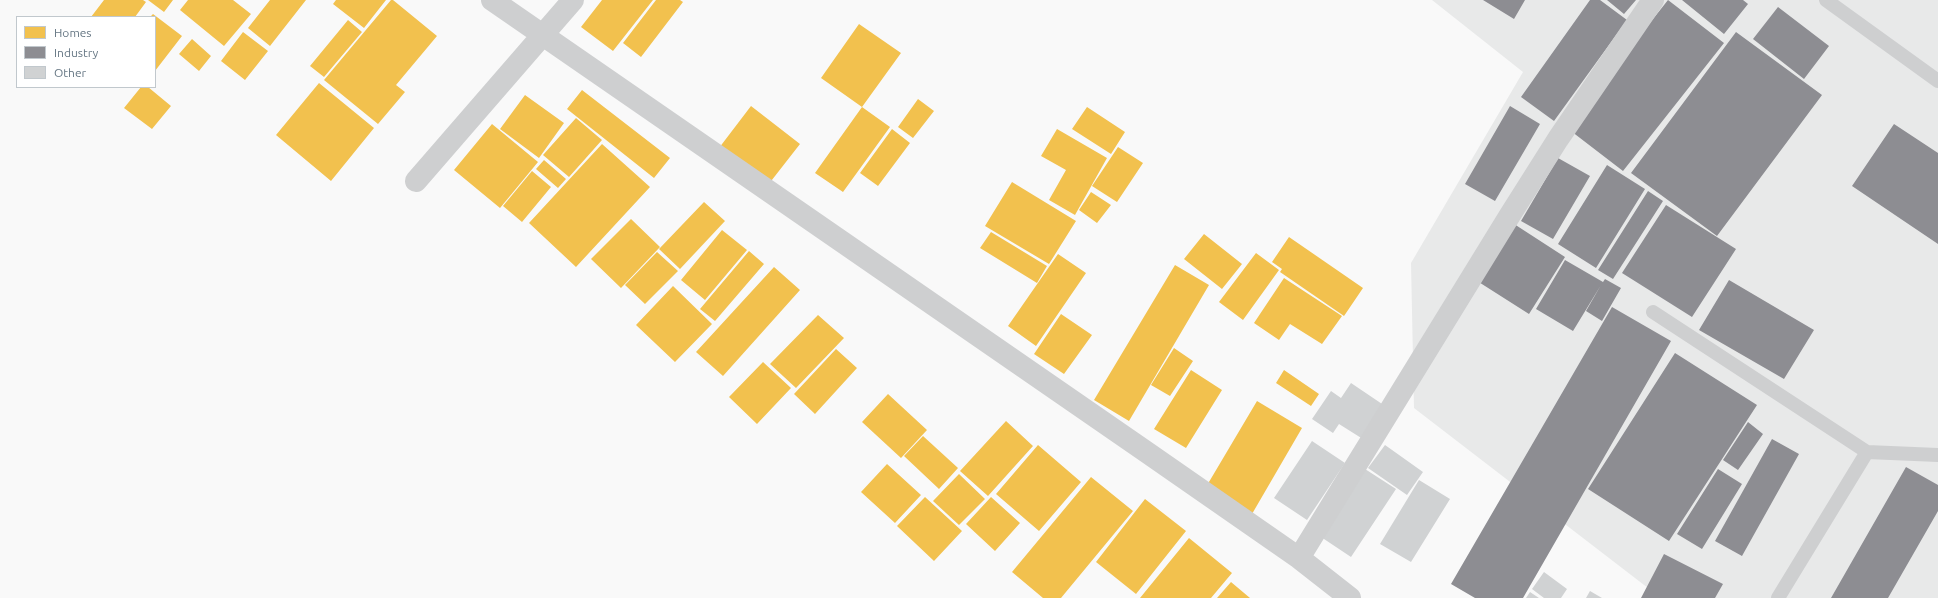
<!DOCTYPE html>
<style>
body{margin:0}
#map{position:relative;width:1938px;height:598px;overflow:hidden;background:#f9f9f9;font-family:Ubuntu,sans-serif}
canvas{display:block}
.legend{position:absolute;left:16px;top:16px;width:140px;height:72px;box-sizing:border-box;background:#fff;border:1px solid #c1c8cd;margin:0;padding:5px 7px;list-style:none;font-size:12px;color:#657683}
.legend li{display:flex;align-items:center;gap:8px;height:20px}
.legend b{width:20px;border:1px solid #c1c8cd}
</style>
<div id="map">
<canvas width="1938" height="598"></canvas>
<ul class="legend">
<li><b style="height:11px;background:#f2c14e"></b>Homes</li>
<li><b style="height:11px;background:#8d8d92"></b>Industry</li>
<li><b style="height:11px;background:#d0d2d3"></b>Other</li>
</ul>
</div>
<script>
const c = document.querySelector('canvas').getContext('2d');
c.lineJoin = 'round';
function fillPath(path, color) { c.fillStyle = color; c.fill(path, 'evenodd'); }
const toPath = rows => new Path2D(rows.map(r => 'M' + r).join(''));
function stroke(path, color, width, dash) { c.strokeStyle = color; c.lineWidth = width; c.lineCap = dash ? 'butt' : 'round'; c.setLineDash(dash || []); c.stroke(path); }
fillPath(toPath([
 [1432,0,1938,0,1938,598,1661,598,1414,408,1411,263,1523,72]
]), '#e8e9e9');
fillPath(toPath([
 [104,0,143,0,146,2,135,17,91,17],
 [148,0,173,0,164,12],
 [188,0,233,0,251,14,224,46,180,10],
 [270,0,306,0,270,46,248,28],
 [336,0,386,0,364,28,333,4],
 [391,0,393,0,437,36,396,85,405,92,378,124,324,80],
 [602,0,653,0,613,51,581,27],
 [656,0,680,0,683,2,641,57,623,43],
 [153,14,182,36,155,71,155,17,150,17],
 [348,20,362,32,324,77,310,66],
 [859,24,901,53,862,107,821,78],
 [243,32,268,51,245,80,221,61],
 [192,39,211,56,199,71,179,54],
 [319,83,374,128,331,181,276,135],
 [141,87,148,87,171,106,152,129,124,108],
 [582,90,670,158,654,178,567,109],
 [525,95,564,123,539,158,500,129],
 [918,99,934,111,913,138,898,127],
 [751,106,800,144,768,185,719,148],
 [862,107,890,127,843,192,815,173],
 [1087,107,1125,132,1111,154,1072,129],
 [576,118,602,140,569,177,543,155],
 [492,124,538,162,500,208,454,170],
 [892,129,910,143,878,186,860,173],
 [1057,129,1107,158,1075,215,1049,200,1066,170,1041,156],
 [602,144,650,187,576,267,529,223],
 [1118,147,1143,163,1117,202,1092,186],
 [544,160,566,179,558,188,536,169],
 [532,171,551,187,522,222,503,206],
 [1012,182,1076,221,1049,264,985,226],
 [1091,192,1111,205,1097,223,1079,210],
 [704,202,725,221,680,269,659,249],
 [631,219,660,247,621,288,591,259],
 [722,230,747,250,705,300,681,280],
 [991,232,1047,266,1037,283,980,248],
 [1204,234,1242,264,1222,289,1184,259],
 [1289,237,1363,288,1344,316,1280,272,1282,269,1272,262],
 [749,251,764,264,715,321,700,309],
 [657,252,678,271,645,304,625,285],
 [1256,253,1279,270,1243,320,1219,302],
 [1058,254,1086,273,1036,346,1008,326],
 [1175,265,1209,285,1129,421,1094,400],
 [774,267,800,290,723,376,696,352],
 [1284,278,1342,316,1322,344,1290,324,1279,340,1254,323],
 [673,286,712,324,675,362,636,325],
 [1061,314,1092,335,1064,374,1034,354],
 [818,315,844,338,796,388,770,364],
 [1174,348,1193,361,1170,396,1151,385],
 [836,349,857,368,815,414,794,394],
 [763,362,791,388,757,424,729,397],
 [1191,370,1222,390,1186,448,1154,429],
 [1284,370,1319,394,1311,406,1276,383],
 [888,394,927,430,901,458,862,422],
 [1257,401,1302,428,1252,514,1206,487],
 [1006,421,1033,446,988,496,960,471],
 [923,436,958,468,939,489,904,456],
 [1038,445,1081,482,1039,531,996,494],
 [887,464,921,495,895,523,861,492],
 [959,474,985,499,959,525,933,501],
 [1091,477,1133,511,1061,598,1043,598,1012,572],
 [925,497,962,531,934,561,897,526],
 [991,497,1020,523,995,551,966,524],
 [1145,499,1186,531,1136,594,1096,562],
 [1189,538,1232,573,1211,598,1140,598],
 [1231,582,1250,598,1217,598]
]), '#f2c14e');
fillPath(toPath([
 [1483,0,1525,0,1514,19],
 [1590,0,1600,0,1627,20,1554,121,1521,97],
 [1607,0,1636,0,1624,14],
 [1668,0,1724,43,1623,171,1567,128],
 [1682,0,1743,0,1748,4,1724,34],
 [1778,7,1829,46,1804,79,1753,39],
 [1736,32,1822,95,1717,236,1631,173],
 [1510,106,1540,124,1495,201,1465,184],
 [1894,124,1938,153,1938,244,1852,186],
 [1558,158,1590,176,1553,239,1521,221],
 [1607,165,1645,189,1596,268,1558,244],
 [1648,191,1663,201,1613,279,1598,270],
 [1666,205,1736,249,1692,317,1622,273],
 [1511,222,1565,257,1529,314,1474,279],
 [1565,260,1603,282,1605,279,1621,288,1602,321,1586,311,1601,285,1573,331,1536,309],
 [1729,280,1814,330,1784,379,1699,330],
 [1612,307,1671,341,1523,598,1475,598,1451,584],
 [1675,353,1757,405,1669,541,1588,489],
 [1748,422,1763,434,1738,470,1723,460],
 [1772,439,1799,454,1742,556,1715,541],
 [1906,467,1938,485,1938,511,1888,598,1831,598],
 [1718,469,1742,484,1702,549,1677,534],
 [1664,554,1723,584,1715,598,1641,598]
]), '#8d8d92');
fillPath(toPath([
 [1351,383,1388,408,1366,441,1339,424,1333,433,1312,419,1331,391,1341,398],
 [1312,441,1345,463,1307,520,1274,498],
 [1385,445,1423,472,1407,495,1368,468],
 [1365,469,1396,489,1351,557,1321,537],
 [1419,480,1450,499,1411,562,1380,544],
 [1544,572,1567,589,1561,598,1544,598,1532,589],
 [1590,591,1602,598,1586,598],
 [1530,592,1539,598,1526,598]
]), '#d0d2d3');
stroke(toPath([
 [1826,0,1938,81],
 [1653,312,1867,452,1938,455],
 [1778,598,1867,452]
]), '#cecfd0', 14);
stroke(toPath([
 [492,0,1145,451,1299,558,1350,598],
 [416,181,573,0],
 [1299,558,1510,215,1558,139,1653,0]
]), '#cecfd0', 22);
</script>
